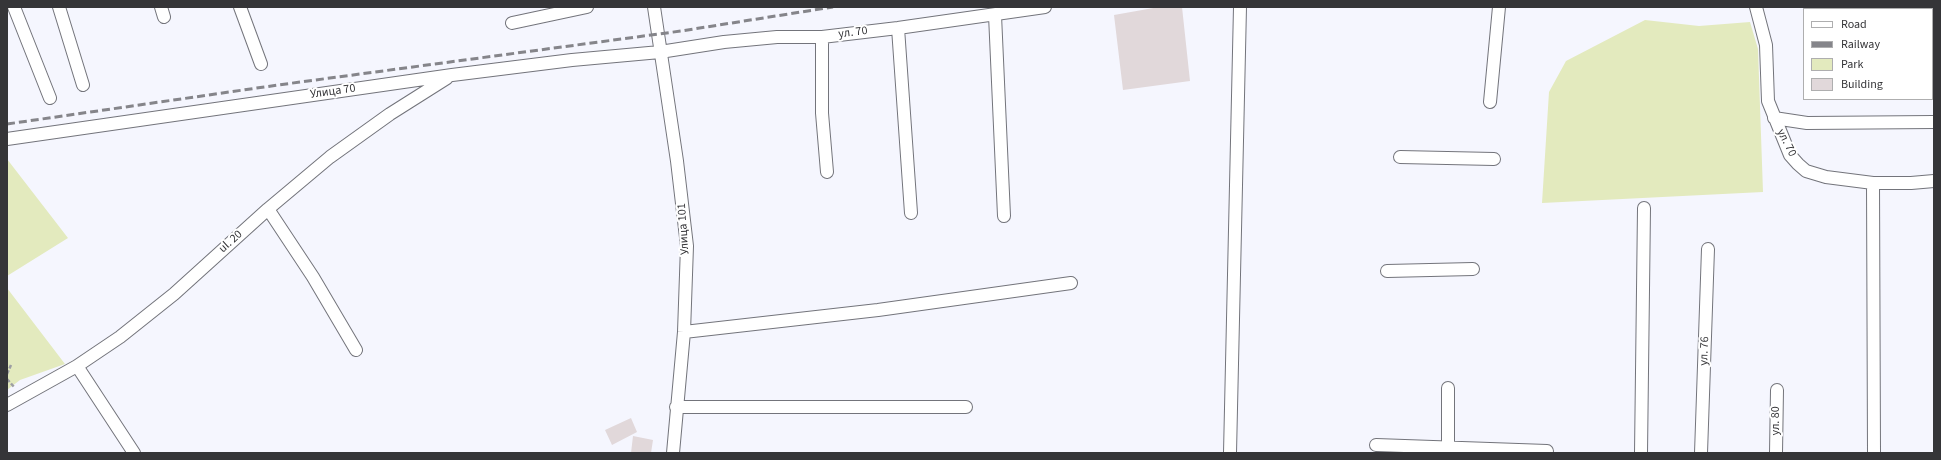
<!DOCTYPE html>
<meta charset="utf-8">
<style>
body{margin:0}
#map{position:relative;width:1941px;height:460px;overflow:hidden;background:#f5f6fe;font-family:"Source Sans 3",sans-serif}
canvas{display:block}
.frame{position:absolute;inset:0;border:8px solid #353538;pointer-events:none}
.legend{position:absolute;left:1803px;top:8px;width:130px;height:92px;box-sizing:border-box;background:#fff;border:1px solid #aeaeaf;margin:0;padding:5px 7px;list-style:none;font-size:12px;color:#353538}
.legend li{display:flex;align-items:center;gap:8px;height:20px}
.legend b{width:20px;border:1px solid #aeaeaf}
</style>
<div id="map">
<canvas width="1941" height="460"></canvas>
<div class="frame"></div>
<ul class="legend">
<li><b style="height:5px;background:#fff"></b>Road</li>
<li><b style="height:5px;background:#85858a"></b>Railway</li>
<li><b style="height:11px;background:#e3eabe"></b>Park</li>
<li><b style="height:11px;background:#e1d8da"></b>Building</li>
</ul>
</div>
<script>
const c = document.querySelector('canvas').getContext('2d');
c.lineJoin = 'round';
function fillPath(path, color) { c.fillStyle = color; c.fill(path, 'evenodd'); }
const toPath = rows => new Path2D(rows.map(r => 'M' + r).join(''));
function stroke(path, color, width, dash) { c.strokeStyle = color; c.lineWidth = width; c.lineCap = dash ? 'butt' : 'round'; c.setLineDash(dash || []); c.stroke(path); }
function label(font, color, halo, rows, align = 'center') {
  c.font = font + ' "Source Sans 3",sans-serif'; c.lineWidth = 4; c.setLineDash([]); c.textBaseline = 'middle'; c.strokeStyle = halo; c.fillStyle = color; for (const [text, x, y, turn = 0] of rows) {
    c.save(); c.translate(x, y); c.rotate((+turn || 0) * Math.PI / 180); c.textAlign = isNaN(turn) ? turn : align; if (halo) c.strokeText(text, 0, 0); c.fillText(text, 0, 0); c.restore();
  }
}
fillPath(toPath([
 [1645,20,1699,26,1750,22,1758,49,1763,192,1542,203,1549,92,1566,61],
 [7,159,68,238,7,276],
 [7,288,65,364,20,380,7,390]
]), '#e3eabe');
fillPath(toPath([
 [1159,7,1182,7,1190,81,1123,90,1114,15],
 [631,418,637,432,612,445,605,430],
 [633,436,653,440,651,453,631,453]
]), '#e1d8da');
const minor = toPath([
 [14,7,50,98],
 [59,7,83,85],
 [161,7,164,17],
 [240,7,261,64],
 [654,7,677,161,687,246,684,332,673,453],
 [1756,7,1766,45,1768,101,1790,155,1798,164,1806,171,1826,177,1873,183,1911,183,1934,181],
 [995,15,1004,216],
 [512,23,587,7],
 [898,28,911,213],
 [822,37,822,113,827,172],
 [1490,102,1499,7],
 [1774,118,1807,123,1934,122],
 [7,139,452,75,572,60,660,52,724,42,777,37,822,37,898,28,1045,7],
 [1400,157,1494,159],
 [1873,183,1874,453],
 [268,209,313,277,356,350],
 [1387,271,1473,269],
 [684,332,878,310,1071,283],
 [77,366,134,453],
 [7,405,77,366,120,337,174,294,268,209,330,157,390,114,447,78],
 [676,407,966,407],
 [1376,445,1547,451],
 [1230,453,1240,7],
 [1448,453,1448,388],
 [1641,453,1644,208],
 [1701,453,1708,249],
 [1776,453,1777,390]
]);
stroke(minor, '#73747b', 14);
stroke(toPath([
 [7,374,11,365],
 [7,379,15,388]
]), '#9d9ea3', 2.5, [4, 2]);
stroke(minor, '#fff', 12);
stroke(toPath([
 [7,124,278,85,681,31,833,7]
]), '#85858a', 3, [8, 4]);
label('12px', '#353538', '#fff', [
 ["ул. 70",853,33,-7],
 ["Улица 70",333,92,-8],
 ["ул. 70",1786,143,63],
 ["Улица 101",684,229,-94],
 ["ul. 20",231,242,-42],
 ["ул. 76",1705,351,-88],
 ["ул. 80",1776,421,-90]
]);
</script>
